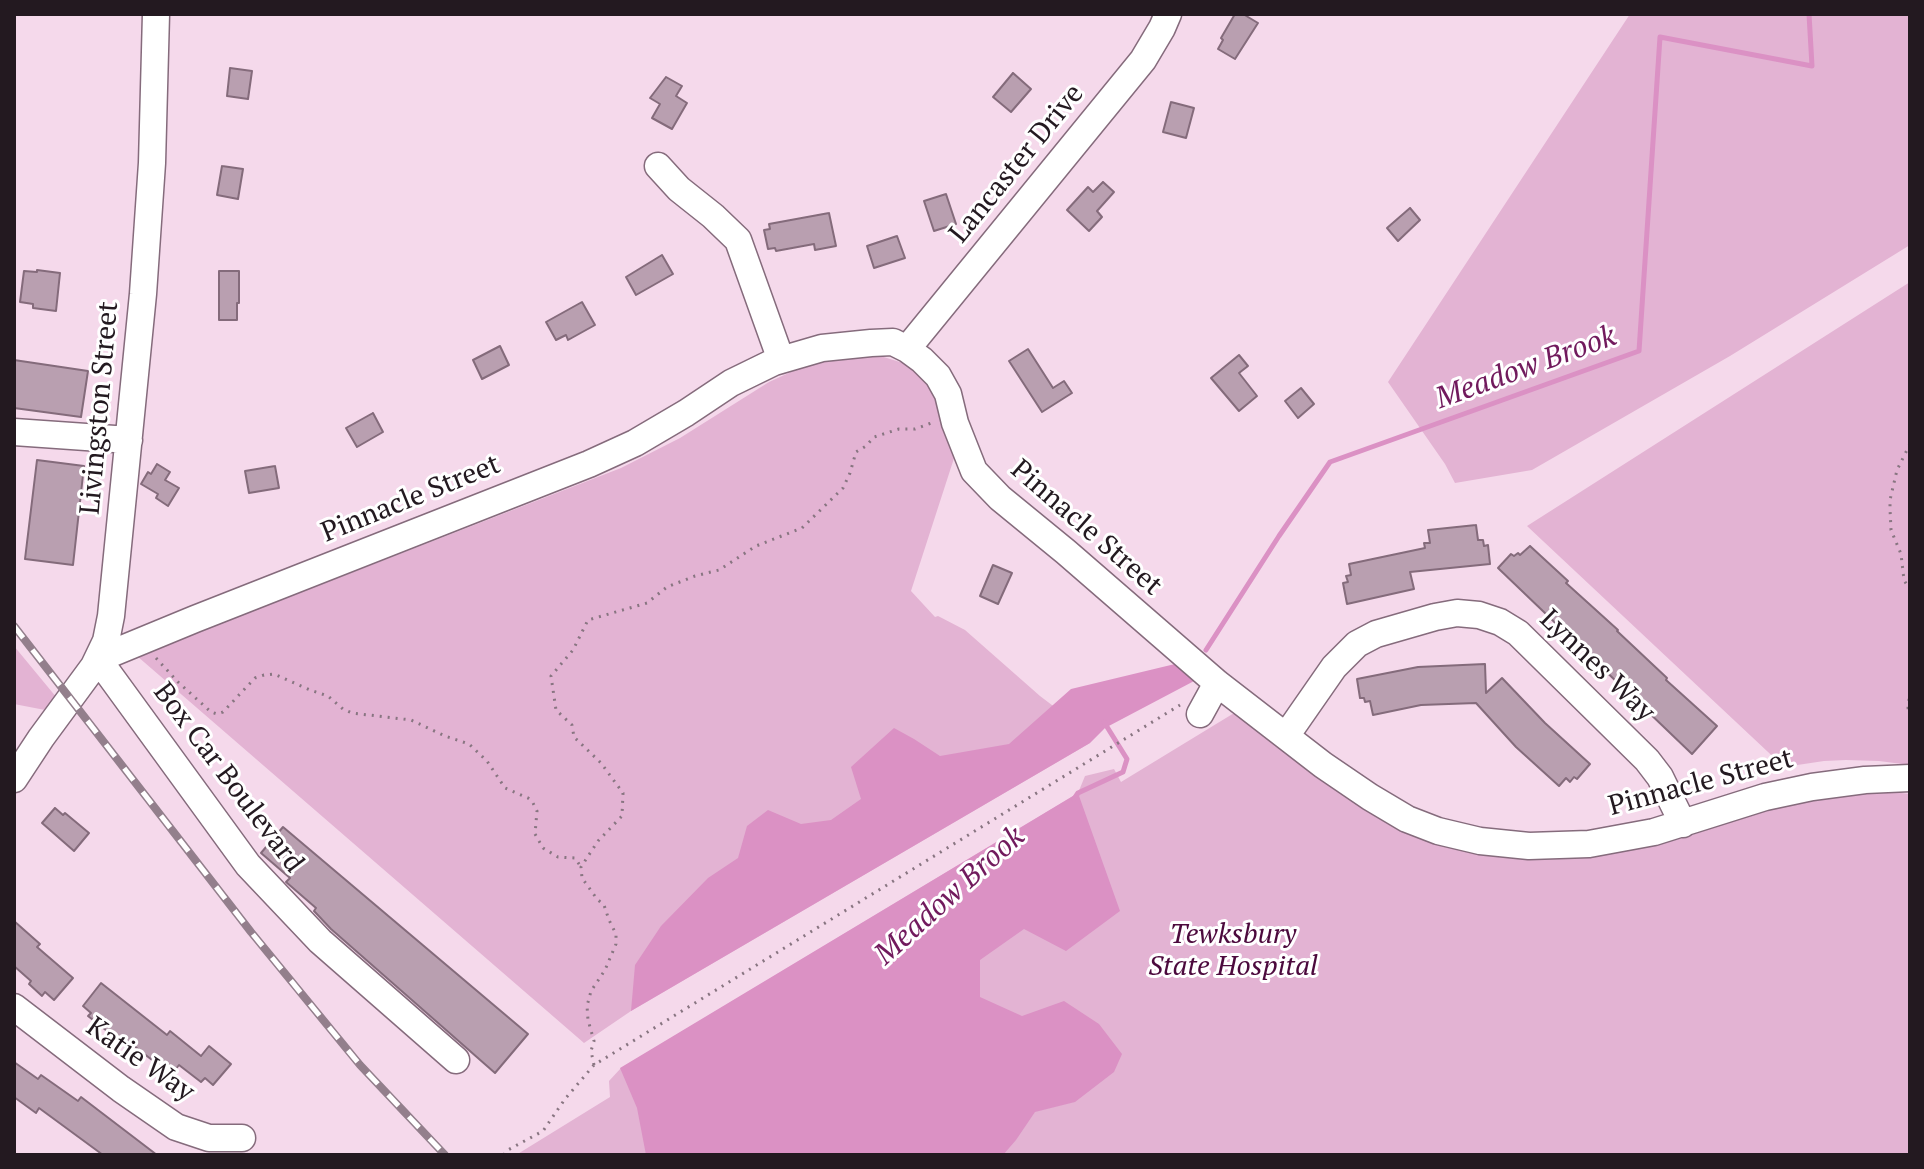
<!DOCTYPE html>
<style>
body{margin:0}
#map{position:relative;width:1924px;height:1169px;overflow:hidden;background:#f5d9eb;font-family:"PT Serif",serif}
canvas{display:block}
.frame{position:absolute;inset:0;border:16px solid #231920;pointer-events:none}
</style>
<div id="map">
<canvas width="1924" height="1169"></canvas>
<div class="frame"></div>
</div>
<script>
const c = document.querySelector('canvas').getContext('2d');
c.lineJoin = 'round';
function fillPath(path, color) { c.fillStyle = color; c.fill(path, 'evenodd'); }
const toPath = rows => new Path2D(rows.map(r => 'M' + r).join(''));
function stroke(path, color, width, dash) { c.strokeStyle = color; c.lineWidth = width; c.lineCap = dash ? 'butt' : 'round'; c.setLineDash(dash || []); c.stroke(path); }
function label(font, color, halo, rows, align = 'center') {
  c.font = font + ' "PT Serif",serif'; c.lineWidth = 6; c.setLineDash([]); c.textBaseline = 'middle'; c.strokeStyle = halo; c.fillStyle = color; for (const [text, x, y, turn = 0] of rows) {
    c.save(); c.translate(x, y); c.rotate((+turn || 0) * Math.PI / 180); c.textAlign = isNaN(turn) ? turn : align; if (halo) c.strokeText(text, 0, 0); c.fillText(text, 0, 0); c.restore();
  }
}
fillPath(toPath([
 [1630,14,1910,14,1910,245,1730,356,1532,470,1455,483,1445,464,1388,382],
 [1910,282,1910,765,1879,761,1846,760,1824,761,1784,767,1527,526],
 [874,354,903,363,917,372,933,389,957,449,911,591,935,617,938,616,965,630,1040,696,1073,721,1090,743,631,1011,584,1043,137,656,621,468,680,438,769,382,804,366,822,360],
 [14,646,71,715,14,704],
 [1244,707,1446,846,1479,854,1595,856,1611,854,1650,846,1687,837,1792,799,1885,791,1910,794,1910,1155,516,1155,610,1097,609,1081,621,1068,1078,793,1085,776,1114,769,1121,782]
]), '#e3b3d3');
fillPath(toPath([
 [1175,664,1196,680,1105,728,1090,743,631,1011,635,965,661,926,708,878,738,858,747,826,768,810,801,824,831,820,861,799,851,767,894,728,914,739,940,756,1009,744,1071,689],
 [1078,793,1120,911,1066,951,1024,929,980,960,980,997,1022,1016,1064,1001,1099,1024,1122,1054,1114,1072,1075,1102,1035,1112,1016,1140,1003,1155,646,1155,637,1108,620,1068]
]), '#db91c4');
stroke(toPath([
 [1206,650,1279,536,1330,462,1639,351,1660,37,1812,66,1809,14],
 [1074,799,1078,793,1123,772,1127,759,1104,722]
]), '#db91c4', 5);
const building = toPath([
 [1235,14,1243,14,1258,23,1235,59,1218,49,1223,40,1221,38,1235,14],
 [230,68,252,71,248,99,227,96,230,68],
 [1013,73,1031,89,1011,112,993,97,1013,73],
 [666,77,682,86,676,96,687,103,672,129,652,118,660,104,650,98,666,77],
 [1171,102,1194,108,1186,138,1163,132,1171,102],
 [222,166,243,169,238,199,217,195,222,166],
 [1103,182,1114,192,1097,211,1102,217,1089,231,1067,210,1088,187,1093,192,1103,182],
 [946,194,956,224,934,231,924,201,946,194],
 [1410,208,1420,220,1398,241,1387,228,1410,208],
 [829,213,836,246,815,250,814,244,776,251,775,248,768,249,764,230,770,229,769,224,829,213],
 [897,236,905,258,874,268,867,246,897,236],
 [662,255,673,274,636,295,626,277,662,255],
 [37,270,60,273,56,311,33,308,33,304,20,302,24,271,37,272,37,270],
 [219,271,239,271,239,303,237,303,237,320,219,320,219,271],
 [582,302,595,325,568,340,566,335,556,340,546,322,582,302],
 [500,346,509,365,482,379,473,360,500,346],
 [1028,349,1053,388,1064,381,1072,393,1042,412,1009,361,1028,349],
 [1239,355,1248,366,1239,373,1257,396,1239,411,1211,378,1239,355],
 [14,360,88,371,81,417,14,408,14,360],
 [1301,388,1314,404,1298,418,1285,401,1301,388],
 [373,413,383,432,357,447,346,428,373,413],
 [37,460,84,466,73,565,25,559,37,460],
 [157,464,170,472,165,480,179,488,168,506,156,498,158,494,141,484,148,472,151,474,157,464],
 [275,466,279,488,249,493,245,471,275,466],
 [1476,525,1478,540,1483,540,1484,546,1488,545,1490,564,1410,572,1414,589,1347,604,1343,583,1348,582,1346,576,1351,575,1349,564,1425,548,1424,543,1430,543,1428,530,1476,525],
 [1530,546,1568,581,1566,583,1618,630,1617,631,1667,678,1666,680,1717,726,1692,754,1498,568,1511,554,1514,556,1518,553,1520,555,1530,546],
 [993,565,1012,573,998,604,980,596,993,565],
 [1485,664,1486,693,1502,678,1545,723,1590,764,1577,779,1574,777,1570,782,1566,778,1559,786,1516,747,1476,703,1421,705,1373,715,1370,701,1365,702,1364,698,1360,698,1357,679,1418,667,1485,664],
 [55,808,63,815,65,813,89,833,74,851,42,823,55,808],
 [283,827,528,1034,495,1073,331,929,314,911,316,908,286,882,290,878,261,853,283,827],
 [14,921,40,944,37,947,73,978,54,1000,45,992,42,996,29,984,31,981,14,966,14,921],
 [101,983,167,1035,170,1031,201,1056,209,1046,231,1064,213,1085,205,1078,201,1082,179,1065,175,1070,164,1062,161,1067,129,1042,126,1046,88,1016,91,1013,83,1006,101,983],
 [14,1062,38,1079,41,1075,78,1101,81,1097,157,1155,103,1155,39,1108,36,1113,14,1097,14,1062]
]);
fillPath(building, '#b99fb0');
stroke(building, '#846b7b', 2);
const minor = toPath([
 [658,166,679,189,713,216,738,240,781,360],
 [907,349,1143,60,1162,28,1168,14],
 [14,432,129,440],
 [1200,714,1217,683],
 [1286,736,1334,667,1357,644,1376,634,1435,617,1457,613,1479,615,1500,622,1518,633,1647,760,1660,777,1683,824],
 [14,779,41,738,94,666,106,641,111,616,143,294,152,163,156,14],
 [14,1007,121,1089,176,1127,209,1138,242,1138],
 [456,1060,320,941,248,865,98,659,195,619,589,464,635,443,686,413,731,383,774,362,822,348,871,343,893,342,907,349,922,360,938,376,948,394,955,423,974,471,1000,498,1066,552,1217,683,1323,765,1370,797,1407,819,1438,831,1480,841,1529,846,1589,844,1654,832,1765,797,1812,787,1865,780,1910,778]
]);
stroke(minor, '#856b7c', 29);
stroke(toPath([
 [1910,444,1897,470,1890,500,1890,509,1891,530,1901,554,1904,580,1910,590],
 [156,658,178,682,211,712,217,714,223,712,255,678,264,675,274,674,310,690,328,696,343,709,352,713,411,720,445,736,469,744,487,761,505,788,528,798,532,801,537,811,535,834,543,848,558,857,575,858,581,867],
 [1910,691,1908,708,1910,713],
 [594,1065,591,1051,594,1041,588,1020,587,1006,591,991,605,970,616,944,616,934,609,920,604,905,597,899,582,878,581,867,598,841,622,816,623,793,601,763,574,737,572,725,556,710,551,676,573,650,588,620,647,603,667,587,695,576,719,570,756,546,802,528,843,488,850,473,856,452,866,446,874,437,899,429,915,429,934,422],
 [504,1155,506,1151,543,1131,565,1099,594,1065,1180,705]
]), '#887581', 3, [2, 6]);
stroke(minor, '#fff', 26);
const rail = toPath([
 [14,626,251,932,360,1065,445,1155]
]);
stroke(rail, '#937f8c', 8);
stroke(rail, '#fff', 5, [15]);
label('28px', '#231920', '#fff', [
 ["Lancaster Drive",1017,164,-51],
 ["Livingston Street",100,408,-85],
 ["Pinnacle Street",411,499,-22],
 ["Pinnacle Street",1086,528,41],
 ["Lynnes Way",1597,666,44],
 ["Box Car Boulevard",228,778,53],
 ["Pinnacle Street",1701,783,-15],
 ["Katie Way",140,1060,35]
]);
label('italic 28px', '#4c093d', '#fff', [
 ["Tewksbury",1233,935],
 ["State Hospital",1233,967]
]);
label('italic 30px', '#711a5d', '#fff', [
 ["Meadow Brook",1526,368,-20],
 ["Meadow Brook",950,896,-42]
]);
</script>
